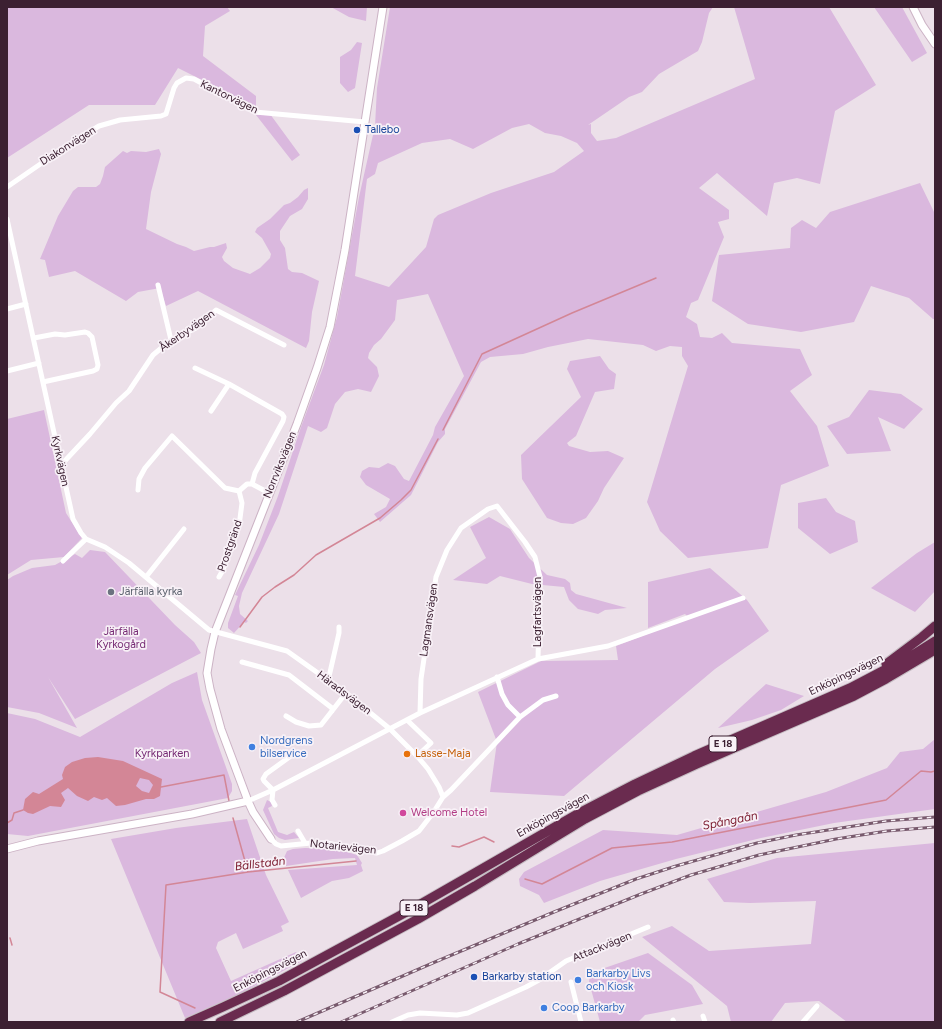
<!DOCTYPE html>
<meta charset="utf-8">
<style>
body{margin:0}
#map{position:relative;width:942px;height:1029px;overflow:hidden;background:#ece0e9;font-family:Figtree,sans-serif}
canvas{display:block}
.frame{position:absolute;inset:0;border:8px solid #3c2032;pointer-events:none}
</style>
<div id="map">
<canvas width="942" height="1029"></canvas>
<div class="frame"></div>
</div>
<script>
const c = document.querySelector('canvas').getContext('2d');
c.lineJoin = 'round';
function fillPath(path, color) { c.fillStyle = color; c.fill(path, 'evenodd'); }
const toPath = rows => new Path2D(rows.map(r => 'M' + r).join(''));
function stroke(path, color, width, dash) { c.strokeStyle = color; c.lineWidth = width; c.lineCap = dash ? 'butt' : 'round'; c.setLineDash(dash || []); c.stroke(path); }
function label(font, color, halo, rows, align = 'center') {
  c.font = font + ' Figtree,sans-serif'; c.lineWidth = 3.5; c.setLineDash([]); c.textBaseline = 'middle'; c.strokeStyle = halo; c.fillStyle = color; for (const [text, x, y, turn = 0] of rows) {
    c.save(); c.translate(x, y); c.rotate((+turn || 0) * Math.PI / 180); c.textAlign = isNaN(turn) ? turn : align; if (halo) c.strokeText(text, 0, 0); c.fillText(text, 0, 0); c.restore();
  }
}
fillPath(toPath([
 [7,7,227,7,230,11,205,26,203,56,256,96,256,107,178,68,155,105,89,105,7,158],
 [331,7,367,7,366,21,349,17],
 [390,7,713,7,709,13,702,42,698,51,659,74,642,92,629,97,588,125,591,124,591,133,597,141,616,138,755,79,734,7,829,7,876,85,835,111,820,184,797,178,774,183,767,216,717,173,699,188,729,210,729,219,718,222,724,237,698,300,691,303,686,317,697,324,700,337,712,338,722,333,732,343,800,349,812,375,790,391,817,426,829,466,781,485,768,548,688,558,660,531,647,502,688,366,682,356,682,347,670,346,656,351,643,345,588,339,548,347,523,354,490,357,481,362,445,429,445,434,438,442,411,495,380,522,374,514,386,507,390,499,366,485,360,477,362,471,369,467,379,468,388,463,395,466,404,479,409,481,433,435,435,427,464,376,428,294,397,300,395,320,381,339,374,345,369,353,368,358,377,367,379,376,371,392,358,389,345,392,335,404,327,428,321,432,308,426,279,514,242,593,239,606,240,614,248,621,246,623,244,622,234,633,228,628,228,623,238,596,235,595,259,545,278,496,301,427,324,365,337,317,359,197,375,126,377,88],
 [529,124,545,133,561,136,577,143,584,151,554,172,491,193,438,215,434,219,426,247,389,287,355,276,367,179,375,174,378,163,422,143,450,139,473,149,512,128],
 [874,7,902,7,927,53,912,62],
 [357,42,362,43,355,88,348,92,340,83,340,57,351,50],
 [270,114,300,155,292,161,256,115],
 [159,149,161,154,151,192,146,229,177,244,186,247,194,251,210,247,214,247,226,243,227,248,222,257,224,261,233,268,250,274,260,268,270,258,271,254,262,238,255,232,257,228,270,219,284,205,290,203,298,197,304,190,308,188,308,199,302,209,290,216,280,231,280,240,285,248,288,269,292,272,302,273,319,281,312,312,309,341,306,348,198,291,166,306,160,288,138,292,126,301,75,271,49,277,45,260,40,259,58,216,73,191,78,187,96,187,100,184,103,176,105,167,123,151,127,153,131,151,146,152],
 [920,183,935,214,935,319,933,319,909,298,871,286,854,322,801,332,748,324,712,301,719,255,790,248,791,228,802,220,816,228,830,212],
 [600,356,609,369,616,374,614,389,595,392,576,436,567,443,569,446,590,452,608,451,624,458,604,488,598,501,586,518,573,524,561,523,547,518,522,479,521,455,581,397,567,369,570,361],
 [869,390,901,394,923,409,904,429,878,417,891,451,847,454,827,426,849,417],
 [44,410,66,513,82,538,64,557,31,560,7,575,7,419],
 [826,498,836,512,855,521,858,542,830,554,798,528,798,503],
 [489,517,510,529,529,558,547,575,565,579,570,583,571,590,576,594,627,608,605,610,598,614,578,609,569,600,564,587,532,584,500,576,487,584,453,580,486,558,470,527],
 [935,542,935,591,915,612,871,588,917,553],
 [90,550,105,552,175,625,194,642,201,653,75,719,48,677,77,728,39,713,7,707,7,580,13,576,32,568,55,565,75,554,82,558],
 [710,568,747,600,769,631,715,669,564,796,490,792,497,742,478,692,541,661,618,660,616,646,689,618,685,614,648,628,648,582],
 [197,672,202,700,232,784,232,791,228,798,28,836,7,834,7,713,35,719,80,737,172,683],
 [766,684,804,696,781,710,752,720,718,728],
 [935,739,935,809,834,823,761,838,676,859,600,881,544,903,539,895,520,886,519,879,524,872,603,830,677,835,826,792,887,768,900,752,923,749],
 [267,800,271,802,272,806,268,808,278,832,287,835,294,832,299,838,285,840,279,838,274,834,263,810],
 [247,819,266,875,289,922,281,926,283,931,243,949,236,933,218,942,216,948,231,981,296,952,302,961,237,995,185,1018,111,839,176,828],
 [935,843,935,1022,847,1022,819,1001,785,1003,771,1022,731,1022,727,1006,642,937,672,926,709,951,811,944,816,901,750,903,724,902,707,879,777,858],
 [305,848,337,849,357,855,362,863,361,865,363,871,349,878,332,881,301,898,288,870,357,865,355,858,333,859,286,866,283,860,287,851,293,849],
 [648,953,692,985,703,1004,645,1015,638,1022,600,1022,589,982,590,973]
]), '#dab8de');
fillPath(toPath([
 [98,757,123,761,162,779,160,796,154,799,146,799,125,805,116,806,107,798,102,800,94,797,88,801,77,796,68,788,61,793,65,800,61,807,50,806,33,814,28,813,23,810,25,799,33,792,39,794,63,779,62,775,65,767,72,762,85,758],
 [140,778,149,780,153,785,149,793,142,791,136,786]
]), '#d38696');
stroke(toPath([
 [443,430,482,354,572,313,656,278],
 [240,627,262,597,275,587,294,575,316,555,380,518,401,500,411,490,438,439],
 [161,787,224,775,229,801],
 [233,818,248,872],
 [7,823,12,820,14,813,23,810],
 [452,846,459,847,484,837,494,842],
 [525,879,542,884,612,848,672,842,886,800,921,771,931,772,935,771],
 [10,938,12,945],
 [195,1008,160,992,166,885,248,872,356,861]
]), '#d38696', 1.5);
const secondary = toPath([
 [913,7,922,25,935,44],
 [271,839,253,812,248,801,221,729,210,689,207,673,211,649,215,632,297,424,317,368,330,327,345,250,383,7],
 [7,849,38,841,192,814,248,801]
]);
const highway = toPath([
 [886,664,922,637,935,626],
 [189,1022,223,1007,279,981,412,909,581,812,635,784,694,756,850,688,911,656,935,641],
 [220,1022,284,991,418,919,475,886,585,819,638,791,697,764,854,696,886,679,935,650]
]);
stroke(secondary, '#ccb3c5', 9);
stroke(highway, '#c4bcc2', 11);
stroke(toPath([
 [7,187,68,145,99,126,120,120,161,116,166,114,174,88,177,83,186,78,194,79,255,112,365,122],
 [7,219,73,519,81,533,86,539,105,547,129,563,209,630,287,651,346,693,390,729,417,756,428,769,439,787,443,797],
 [158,285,171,340],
 [7,309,26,304],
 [34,338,55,334,65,335,85,332,88,333,92,337,98,365,97,369,93,371,43,382],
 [195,368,229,384,282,414,284,417,283,421,255,473,252,484,269,493],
 [7,371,39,363],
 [211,411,229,384],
 [61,465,90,434,116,403,129,391,153,355,171,340,196,328,216,310,284,345],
 [138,490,139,479,145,468,172,436,225,488,239,491,247,484,252,484],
 [63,561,86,539],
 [146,577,184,529],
 [219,577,223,570,239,526,242,503,239,491],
 [242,662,289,675,332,708,332,711],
 [328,681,339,633,339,627],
 [420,713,421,679,436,577,447,550,461,528,488,509,497,506,525,542,535,557,540,577,538,659],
 [286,716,296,722,309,726,321,725,346,693],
 [520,717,543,700,556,696],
 [407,720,431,743,417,756],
 [273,790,264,781,263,779,266,774,295,753],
 [273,790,272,800,275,805],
 [248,801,273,790,420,713,538,659,608,646,743,598],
 [298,831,305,843],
 [271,839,276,844,281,846,311,843,327,843,377,853,383,851,402,841,419,831,433,813,443,797,451,790,520,717,508,705,502,694,497,677],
 [571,982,581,1022],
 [703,1016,705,1022],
 [673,1020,674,1022],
 [392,1022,408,1015,420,1013,457,1015,468,1013,526,987,539,980,566,961,648,927],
 [803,1022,817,1006]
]), '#fff', 5);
stroke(secondary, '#fff', 7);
stroke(highway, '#6a2b4f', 9);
const rail = toPath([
 [297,1022,435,962,554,912,636,879,676,866,757,843,796,835,886,821,935,817],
 [341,1022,518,944,641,894,691,875,759,855,836,839,887,831,935,827]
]);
stroke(rail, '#785a6d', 3);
stroke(rail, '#f8f1f7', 1.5, [4.5]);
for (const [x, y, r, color] of [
 [357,130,4,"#1a4fb4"],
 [111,592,4,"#6b7280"],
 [252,747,4,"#3f7fe0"],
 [407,754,4,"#e8710a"],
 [403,813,4,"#d1479c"],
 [474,977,4,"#1a4fb4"],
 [578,980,4,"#3f7fe0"],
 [544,1008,4,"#3f7fe0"]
]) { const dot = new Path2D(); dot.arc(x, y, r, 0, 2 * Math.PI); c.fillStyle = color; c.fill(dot); stroke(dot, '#f8f1f7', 1.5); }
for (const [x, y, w] of [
 [723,744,28],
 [414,908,28]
]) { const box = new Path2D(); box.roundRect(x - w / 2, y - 8, w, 16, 3); c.fillStyle = '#f8f1f7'; c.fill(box); stroke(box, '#3c2032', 1); }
label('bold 10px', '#3c2032', null, [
 ["E 18",723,744],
 ["E 18",414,908]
]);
label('11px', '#3c2032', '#f8f1f7', [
 ["Kantorvägen",229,97,26],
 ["Diakonvägen",68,146,-32],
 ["Åkerbyvägen",187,331,-35],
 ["Kyrkvägen",60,461,78],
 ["Norrviksvägen",280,465,-68],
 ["Prostgränd",230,546,-71],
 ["Lagfartsvägen",538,612,-90],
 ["Lagmansvägen",429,620,-82],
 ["Enköpingsvägen",846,675,-26],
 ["Häradsvägen",344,693,37],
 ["Enköpingsvägen",553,815,-29],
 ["Notarievägen",343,847,6],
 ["Attackvägen",602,947,-22],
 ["Enköpingsvägen",270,971,-27]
]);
label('11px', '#164399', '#f8f1f7', [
 ["Tallebo",365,130],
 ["Barkarby station",482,977]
], 'left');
label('11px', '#5b616d', '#f8f1f7', [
 ["Järfälla kyrka",119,592]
], 'left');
label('11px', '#752973', '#f8f1f7', [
 ["Järfälla",121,632],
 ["Kyrkogård",121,645],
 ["Kyrkparken",162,754]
]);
label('11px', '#366cbe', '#f8f1f7', [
 ["Nordgrens",260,741],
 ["bilservice",260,754],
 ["Barkarby Livs",586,974],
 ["och Kiosk",586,987],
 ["Coop Barkarby",552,1008]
], 'left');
label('11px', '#c56008', '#f8f1f7', [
 ["Lasse-Maja",415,754]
], 'left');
label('11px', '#b23c85', '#f8f1f7', [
 ["Welcome Hotel",411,813]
], 'left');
label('italic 12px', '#7a182c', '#f8f1f7', [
 ["Spångaån",730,821,-11],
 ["Bällstaån",260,864,-7]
]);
</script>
